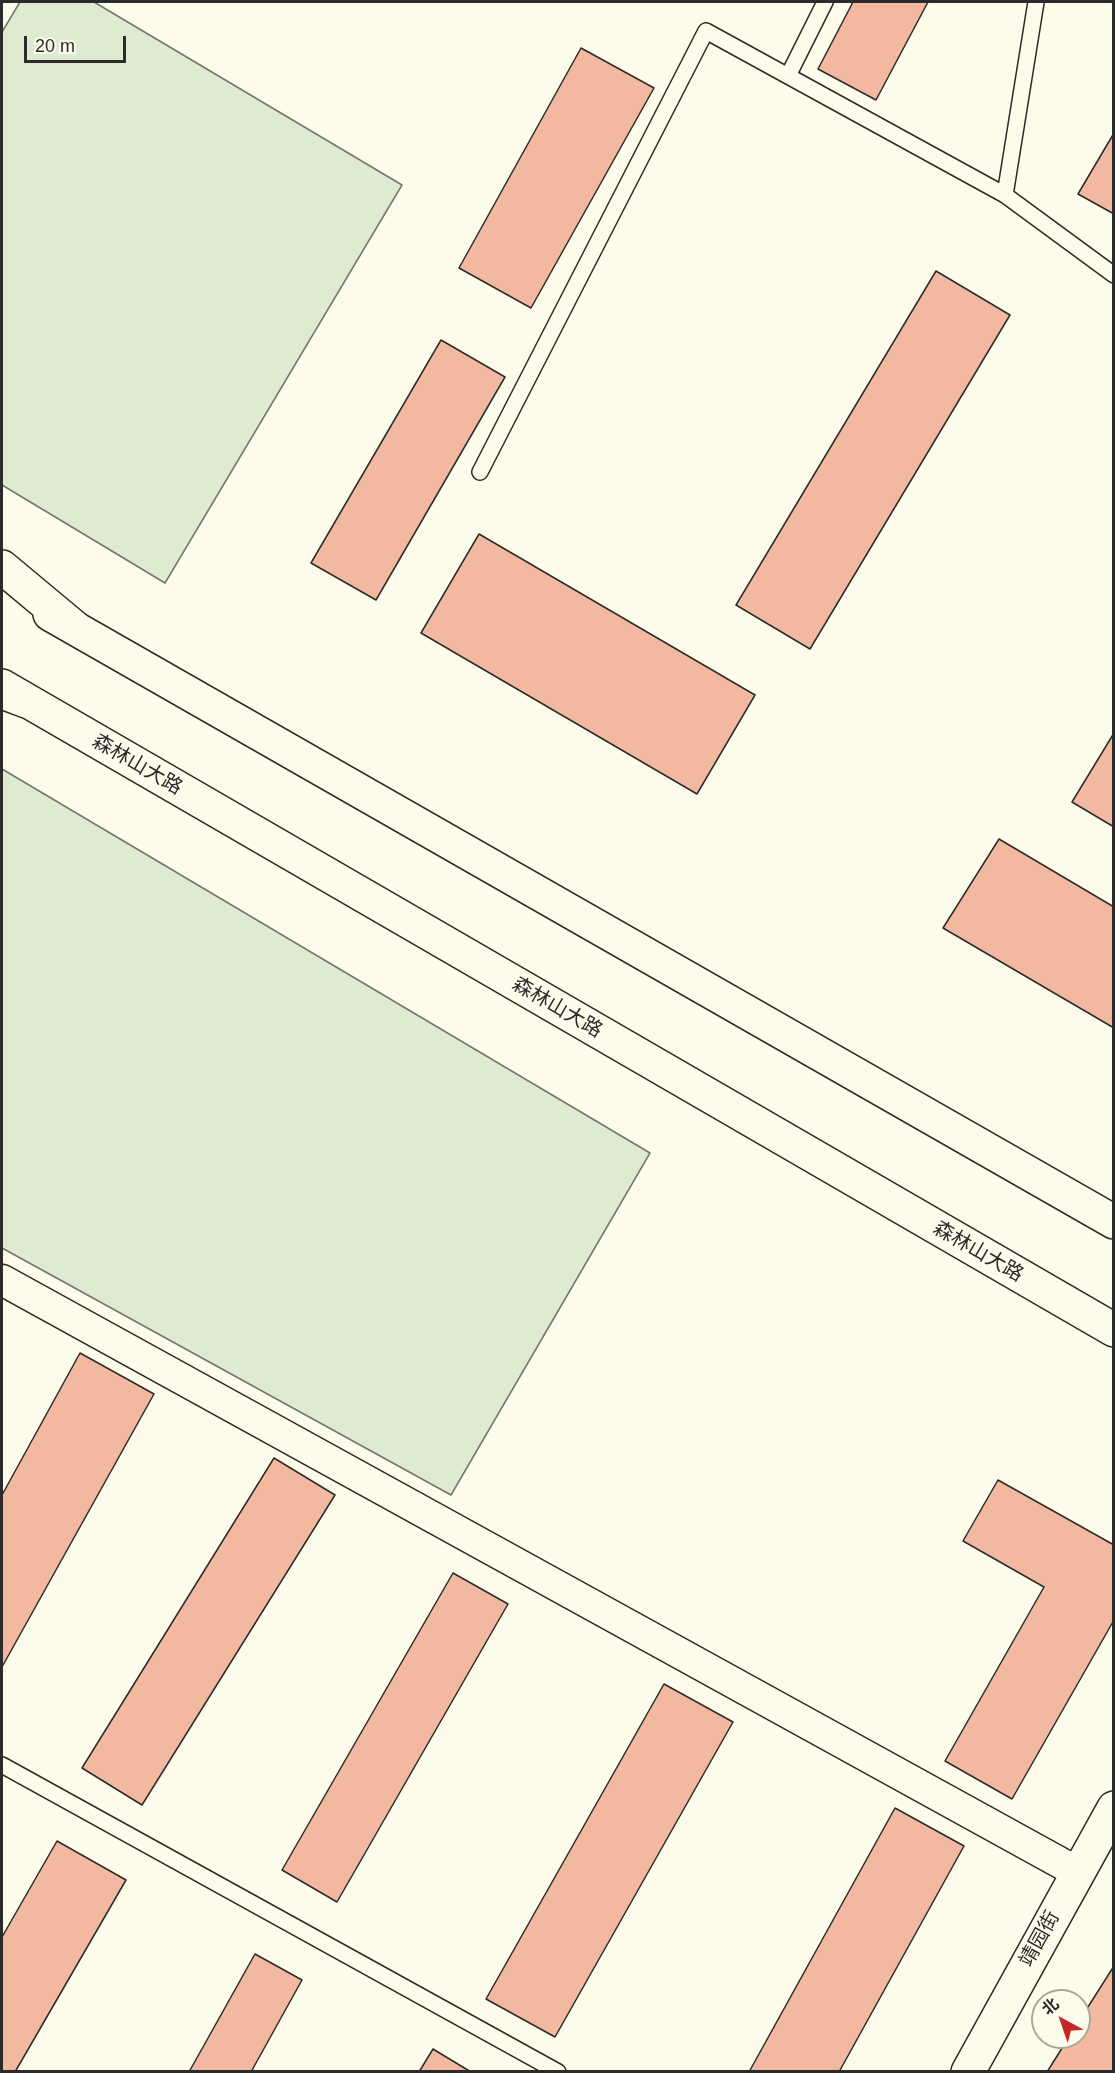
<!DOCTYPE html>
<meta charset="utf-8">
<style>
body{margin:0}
#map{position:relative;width:1115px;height:2073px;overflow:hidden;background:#fdfbea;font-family:Arial,"Noto Sans SC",sans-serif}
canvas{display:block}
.frame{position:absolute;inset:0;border:3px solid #2b2b2b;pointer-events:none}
.north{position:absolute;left:1031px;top:1989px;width:60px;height:60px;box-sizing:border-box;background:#fdfbea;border:2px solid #a9a89e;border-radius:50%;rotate:320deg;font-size:16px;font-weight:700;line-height:24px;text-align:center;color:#2b2b2b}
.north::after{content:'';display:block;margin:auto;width:21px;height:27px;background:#c62828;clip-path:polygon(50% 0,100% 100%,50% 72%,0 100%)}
.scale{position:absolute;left:24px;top:36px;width:102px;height:27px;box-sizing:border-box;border:3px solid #2b2b2b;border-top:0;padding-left:8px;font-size:18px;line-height:21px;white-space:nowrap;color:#2b2b2b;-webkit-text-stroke:4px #fdfbea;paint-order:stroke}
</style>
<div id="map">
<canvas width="1115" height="2073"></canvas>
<div class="frame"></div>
<div class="north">北</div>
<div class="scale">20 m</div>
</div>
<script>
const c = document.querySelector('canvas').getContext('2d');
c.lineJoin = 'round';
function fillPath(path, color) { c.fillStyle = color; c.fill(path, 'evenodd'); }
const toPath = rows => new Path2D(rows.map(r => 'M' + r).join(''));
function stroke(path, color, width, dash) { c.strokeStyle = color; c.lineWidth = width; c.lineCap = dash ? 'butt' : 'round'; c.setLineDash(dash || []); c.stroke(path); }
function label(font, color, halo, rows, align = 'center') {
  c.font = font + ' Arial,"Noto Sans SC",sans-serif'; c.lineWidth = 4.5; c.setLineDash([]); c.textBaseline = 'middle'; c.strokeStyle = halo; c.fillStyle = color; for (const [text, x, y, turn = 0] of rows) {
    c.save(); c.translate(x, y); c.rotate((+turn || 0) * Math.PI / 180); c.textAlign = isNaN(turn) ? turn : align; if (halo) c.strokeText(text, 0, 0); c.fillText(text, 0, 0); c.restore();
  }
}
const green = toPath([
 [20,2,94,2,402,185,165,583,2,485,2,32,20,2],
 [2,769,650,1153,451,1495,2,1248,2,769]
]);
fillPath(green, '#deebd1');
stroke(green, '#74746e', 1.5);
const building = toPath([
 [853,2,928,2,876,100,818,69,853,2],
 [581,48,654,88,531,308,459,268,581,48],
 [1114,133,1114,214,1078,194,1114,133],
 [936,271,1010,315,810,649,736,605,936,271],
 [441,340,505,377,376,600,311,563,441,340],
 [479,534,755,695,697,794,421,633,479,534],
 [1114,733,1114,827,1072,802,1114,733],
 [999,839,1114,907,1114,1028,943,928,999,839],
 [80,1353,154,1394,2,1667,2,1495,80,1353],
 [274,1458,335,1495,142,1805,82,1768,274,1458],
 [998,1480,1114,1545,1114,1620,1012,1799,945,1761,1044,1587,963,1541,998,1480],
 [453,1573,508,1604,337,1902,282,1870,453,1573],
 [664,1684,733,1722,555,2037,486,1999,664,1684],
 [895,1808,964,1846,839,2072,749,2072,895,1808],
 [57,1841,126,1880,15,2072,2,2072,2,1937,57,1841],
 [255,1954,302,1980,251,2072,189,2072,255,1954],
 [1114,1966,1114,2072,1047,2072,1069,2037,1079,2037,1079,2021,1114,1966],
 [433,2049,471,2072,419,2072,433,2049]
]);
fillPath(building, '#f2b8a0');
stroke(building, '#2b2b2b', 1.5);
const lane = toPath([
 [788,76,825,2],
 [1005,195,1036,2],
 [480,472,706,31,1005,195,1114,275],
 [2,1765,558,2072]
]);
const street = toPath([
 [2,1280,1077,1872]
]);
const secondary = toPath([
 [968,2072,1114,1808]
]);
const primary = toPath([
 [50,614,1114,1222],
 [2,686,1114,1330]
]);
const highway = toPath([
 [2,567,74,627],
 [2,692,26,701]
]);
stroke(lane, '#2b2b2b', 18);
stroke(street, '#2b2b2b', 33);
stroke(secondary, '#2b2b2b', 36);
stroke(primary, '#2b2b2b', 36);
stroke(highway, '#2b2b2b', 36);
stroke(lane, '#fdfbea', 15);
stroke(street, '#fdfbea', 30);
stroke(secondary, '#fdfbea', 33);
stroke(primary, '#fdfbea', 33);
stroke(highway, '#fdfbea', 33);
label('20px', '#2b2b2b', '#fdfbea', [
 ["森林山大路",137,765,30],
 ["森林山大路",557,1008,30],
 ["森林山大路",978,1252,30],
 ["靖园街",1040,1939,-61]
]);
</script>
